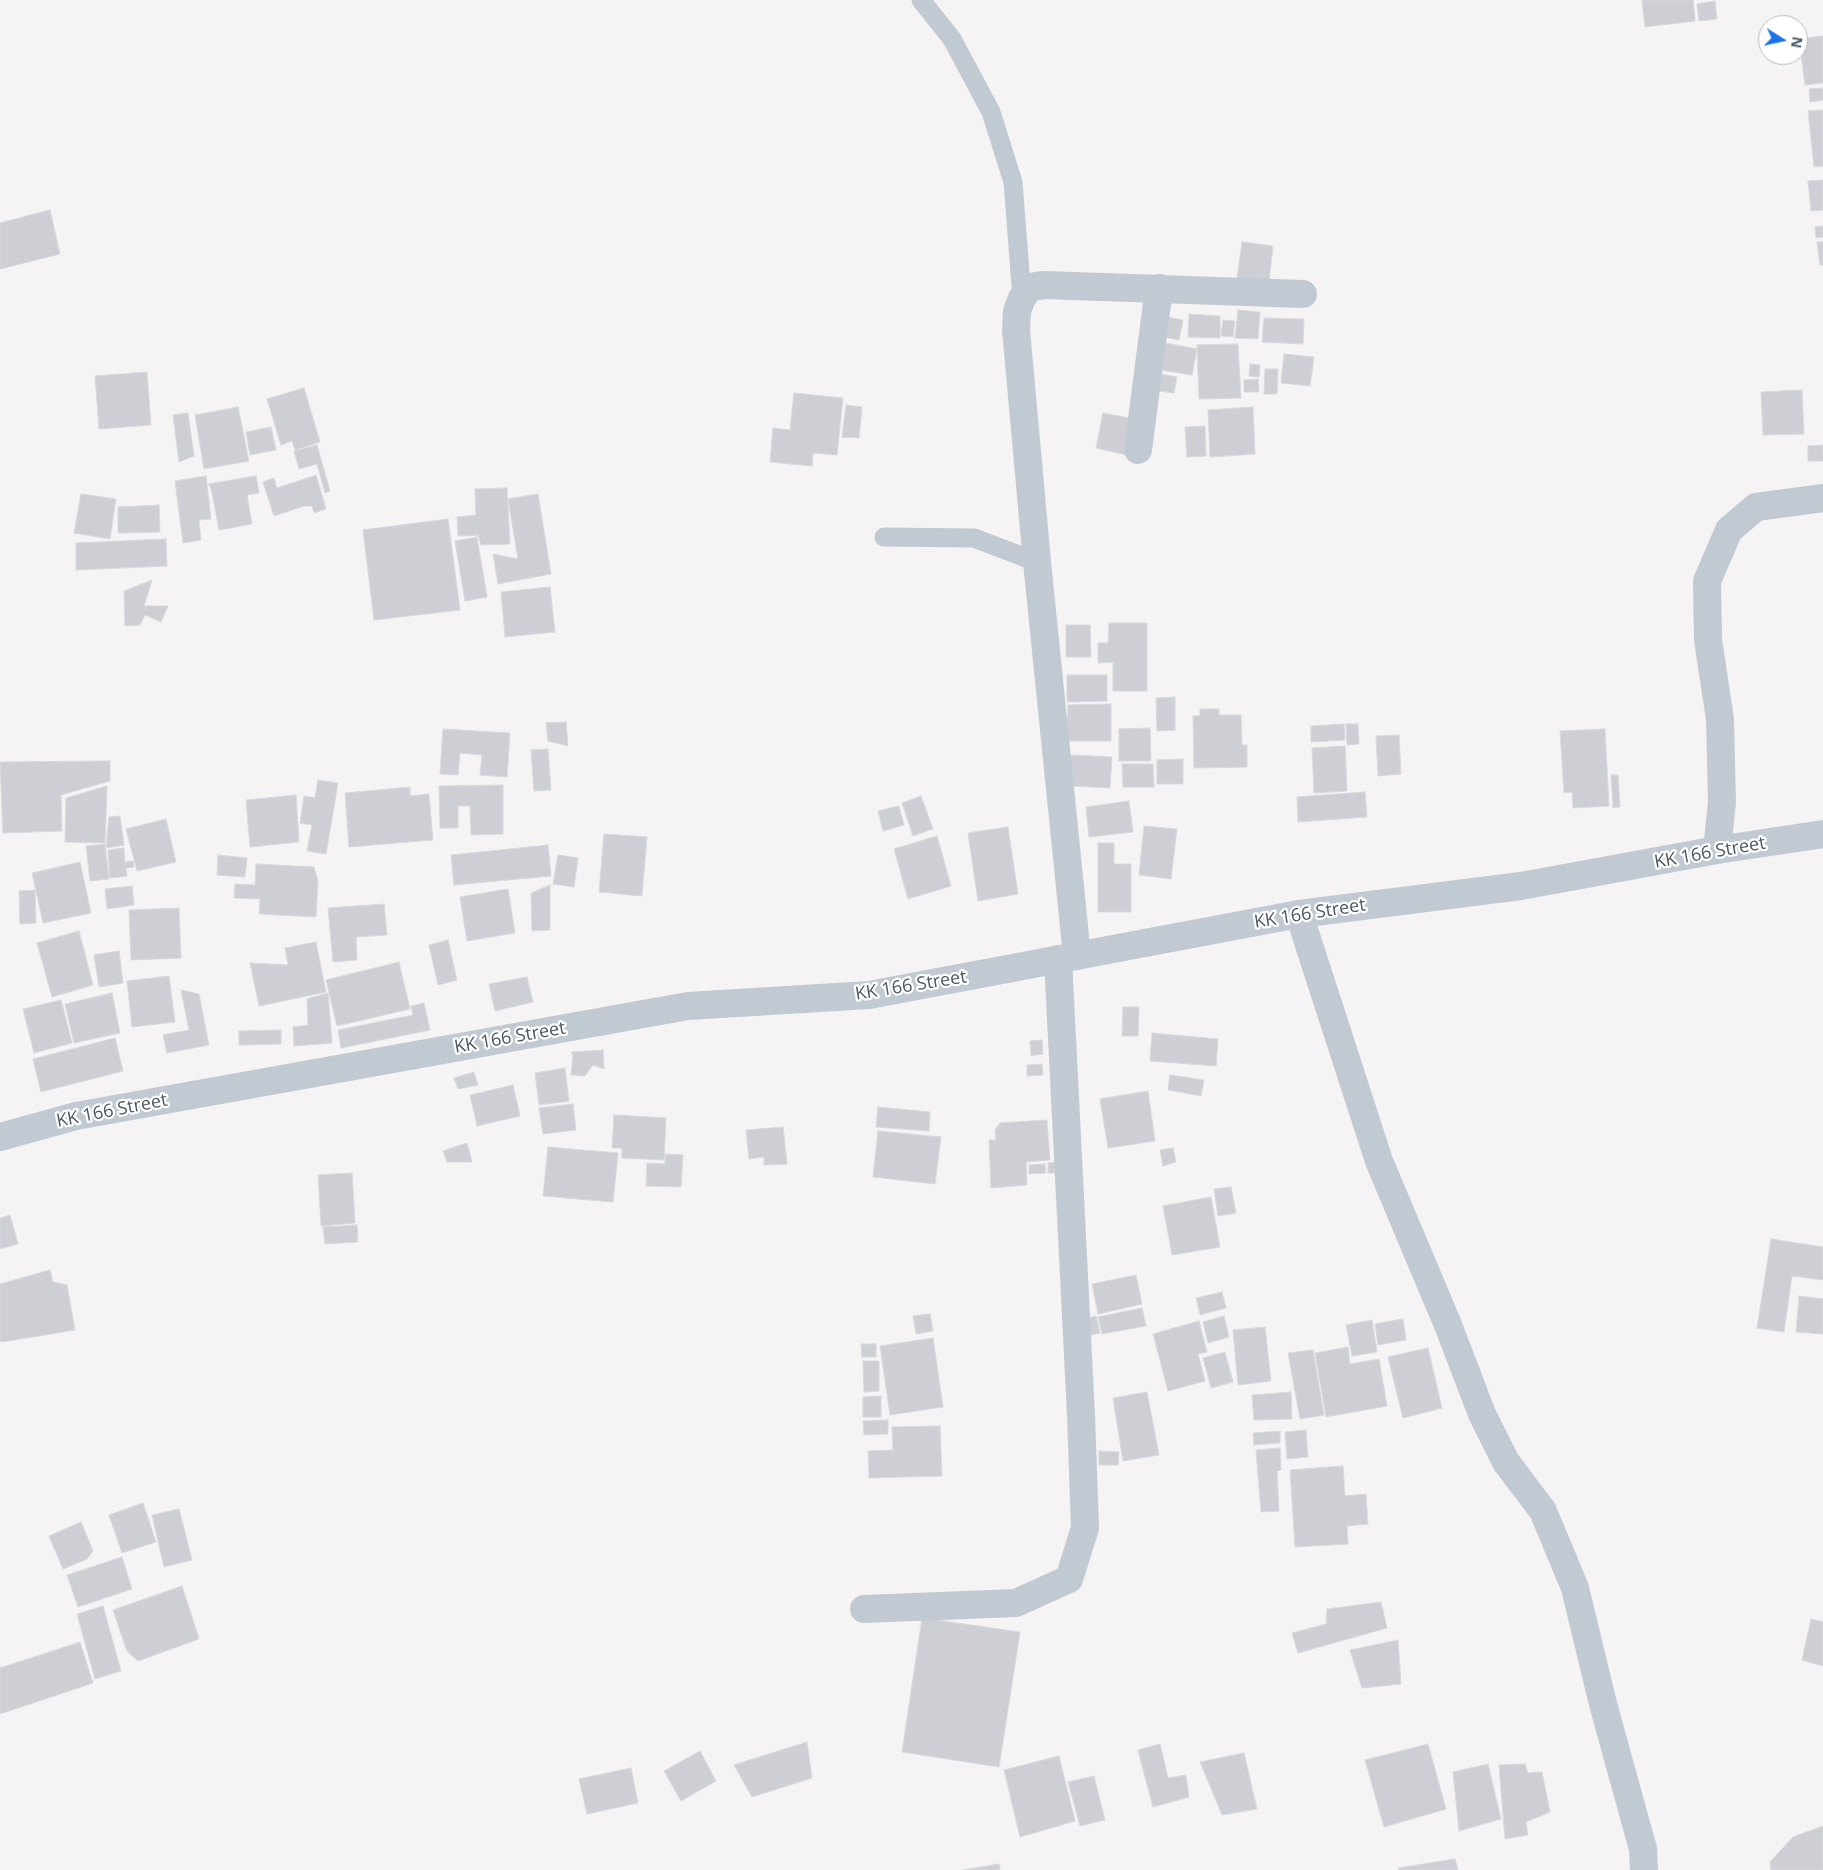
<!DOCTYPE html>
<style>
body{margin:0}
#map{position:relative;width:1823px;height:1870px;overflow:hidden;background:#f5f3f3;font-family:"Open Sans",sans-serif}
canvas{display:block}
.north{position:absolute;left:1758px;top:15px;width:50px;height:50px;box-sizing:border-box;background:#fff;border:1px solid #b7bbc0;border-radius:50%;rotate:100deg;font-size:14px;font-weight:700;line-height:20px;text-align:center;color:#4a5661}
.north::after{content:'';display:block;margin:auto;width:18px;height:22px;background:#1a73e8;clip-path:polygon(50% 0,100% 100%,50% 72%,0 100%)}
</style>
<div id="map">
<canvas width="1823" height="1870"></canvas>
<div class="north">N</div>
</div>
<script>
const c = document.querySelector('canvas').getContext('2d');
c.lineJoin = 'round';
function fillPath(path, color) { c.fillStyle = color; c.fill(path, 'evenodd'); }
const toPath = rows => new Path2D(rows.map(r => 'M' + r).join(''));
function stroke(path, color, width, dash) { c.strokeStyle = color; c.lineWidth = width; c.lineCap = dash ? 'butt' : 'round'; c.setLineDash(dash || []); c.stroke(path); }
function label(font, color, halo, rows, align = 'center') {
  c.font = font + ' "Open Sans",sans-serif'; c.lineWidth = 4.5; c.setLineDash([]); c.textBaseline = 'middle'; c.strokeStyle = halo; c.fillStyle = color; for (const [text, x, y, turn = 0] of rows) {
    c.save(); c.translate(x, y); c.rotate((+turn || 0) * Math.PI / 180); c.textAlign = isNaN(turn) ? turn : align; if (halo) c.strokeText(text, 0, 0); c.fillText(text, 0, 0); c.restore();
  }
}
const building = toPath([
 [1642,0,1693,0,1695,21,1645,27,1642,0],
 [1715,1,1717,19,1699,21,1697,4,1715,1],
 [1823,36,1823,83,1805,85,1799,39,1823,36],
 [1823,88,1823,100,1810,102,1809,89,1823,88],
 [1823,110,1823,166,1814,167,1808,111,1823,110],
 [1823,180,1823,210,1811,211,1808,181,1823,180],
 [50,210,60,254,0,269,0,223,50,210],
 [1823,226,1823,237,1816,238,1815,227,1823,226],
 [1242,242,1273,246,1268,290,1236,285,1242,242],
 [1817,242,1823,242,1823,265,1820,265,1817,242],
 [1238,310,1260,312,1258,339,1235,338,1238,310],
 [1189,314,1220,316,1220,338,1188,337,1189,314],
 [1167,317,1183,320,1179,340,1164,337,1167,317],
 [1264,318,1304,319,1303,344,1262,342,1264,318],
 [1223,320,1235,321,1233,337,1221,336,1223,320],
 [1165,343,1197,349,1192,375,1160,370,1165,343],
 [1238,344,1241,398,1199,399,1197,345,1238,344],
 [1284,354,1314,357,1310,386,1281,383,1284,354],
 [1250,364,1260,365,1259,377,1249,376,1250,364],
 [1265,369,1278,369,1277,394,1264,394,1265,369],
 [147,372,151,425,99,429,95,376,147,372],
 [1161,374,1177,377,1174,393,1158,391,1161,374],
 [1258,379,1259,392,1244,392,1244,380,1258,379],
 [304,388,320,442,295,450,292,441,281,445,267,399,304,388],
 [1802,390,1804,434,1763,435,1761,392,1802,390],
 [794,393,843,398,837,455,813,453,812,466,770,462,773,428,790,430,794,393],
 [846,405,862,407,859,438,842,437,846,405],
 [238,407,249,461,204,469,195,415,238,407],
 [1253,407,1255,454,1210,457,1208,410,1253,407],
 [188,413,194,456,179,462,173,415,188,413],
 [1103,413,1134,419,1127,455,1096,448,1103,413],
 [1205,426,1206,456,1187,457,1185,427,1205,426],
 [271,427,276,450,250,455,246,432,271,427],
 [317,445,330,491,325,493,317,464,299,469,294,451,317,445],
 [1823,445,1823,461,1808,461,1808,446,1823,445],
 [316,475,326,509,314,513,312,506,304,506,274,516,263,482,274,478,277,488,316,475],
 [206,476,211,519,199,520,201,540,183,543,175,481,206,476],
 [256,476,259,493,247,495,252,524,219,530,211,488,208,484,256,476],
 [507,488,510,544,481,545,478,535,458,536,457,517,476,515,475,489,507,488],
 [81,494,116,499,110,539,74,533,81,494],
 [538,494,551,574,498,584,493,554,518,559,508,499,538,494],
 [159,505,160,532,118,533,118,507,159,505],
 [448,519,460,610,374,620,363,530,448,519],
 [477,537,487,597,465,601,455,541,477,537],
 [166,539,167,566,76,570,76,543,166,539],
 [152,580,144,606,168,606,161,622,145,615,140,625,125,626,124,591,152,580],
 [550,587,555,632,505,637,501,592,550,587],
 [1109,623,1147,623,1147,691,1113,691,1113,662,1098,663,1098,643,1108,643,1109,623],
 [1066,625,1090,625,1091,657,1066,657,1066,625],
 [1067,675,1107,675,1107,701,1067,702,1067,675],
 [1175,697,1175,730,1157,731,1156,698,1175,697],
 [1111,704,1111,741,1067,741,1068,705,1111,704],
 [1200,709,1219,709,1219,715,1241,715,1242,745,1247,745,1247,767,1194,768,1193,716,1200,716,1200,709],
 [566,722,568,746,548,741,546,723,566,722],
 [1344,724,1345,740,1311,742,1311,726,1344,724],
 [1346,724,1358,724,1359,744,1347,745,1346,724],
 [1150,728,1151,761,1119,761,1119,729,1150,728],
 [443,729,510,733,507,777,480,775,482,755,460,753,458,775,440,774,443,729],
 [1605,729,1609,806,1573,808,1572,792,1564,793,1560,731,1605,729],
 [1399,735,1401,774,1378,776,1376,736,1399,735],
 [1345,746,1347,791,1314,793,1312,748,1345,746],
 [548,749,551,790,534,791,531,750,548,749],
 [1070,755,1112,757,1110,788,1068,786,1070,755],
 [1183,759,1183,784,1157,784,1157,760,1183,759],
 [110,761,110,781,61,795,62,831,3,833,0,762,110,761],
 [1122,764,1153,764,1154,787,1123,787,1122,764],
 [1611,775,1618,775,1620,807,1613,808,1611,775],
 [318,780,338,783,326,854,307,851,312,825,300,823,304,796,315,798,318,780],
 [503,785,503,834,471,835,470,806,458,806,458,828,440,828,439,786,503,785],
 [107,786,105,843,65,842,66,798,107,786],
 [410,787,410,796,429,794,433,840,349,847,345,793,410,787],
 [1365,792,1367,817,1298,822,1297,797,1365,792],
 [296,795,299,842,250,847,246,800,296,795],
 [921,796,933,829,913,836,902,803,921,796],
 [1129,801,1133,832,1089,837,1086,807,1129,801],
 [899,806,904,825,883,831,878,811,899,806],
 [120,816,124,845,106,848,109,817,120,816],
 [166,819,176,862,137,871,126,829,166,819],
 [1144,826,1177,829,1171,879,1139,875,1144,826],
 [1008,827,1018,894,978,901,968,833,1008,827],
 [604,834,647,837,642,896,599,892,604,834],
 [937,836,951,886,908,899,894,849,937,836],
 [1098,843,1114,843,1114,864,1131,864,1131,912,1098,912,1098,843],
 [105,844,109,879,90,881,86,846,105,844],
 [548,845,551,876,454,885,451,855,548,845],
 [124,848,125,862,133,861,134,867,126,868,127,876,110,878,108,850,124,848],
 [218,855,247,858,245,877,217,875,218,855],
 [558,855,578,858,574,887,553,884,558,855],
 [80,862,91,913,43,923,32,873,80,862],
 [256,864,314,867,318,881,316,917,259,914,260,899,234,898,235,884,255,885,256,864],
 [550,885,550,930,532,931,531,893,550,885],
 [132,886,134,905,107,909,105,889,132,886],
 [508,889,515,933,467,941,460,897,508,889],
 [35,890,36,923,20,924,19,891,35,890],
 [384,904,387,935,356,937,357,960,333,962,328,908,384,904],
 [179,908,181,958,131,960,129,910,179,908],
 [79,931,93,985,52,997,37,943,79,931],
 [448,940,457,980,438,985,429,945,448,940],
 [316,942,326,992,259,1006,250,963,288,965,285,948,316,942],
 [119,951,123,983,99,987,94,955,119,951],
 [399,962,410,1009,337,1026,326,980,399,962],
 [169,976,175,1022,132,1027,127,981,169,976],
 [527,977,533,1002,495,1011,489,984,527,977],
 [181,990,199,994,209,1045,167,1053,163,1035,189,1030,181,990],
 [112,993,120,1033,74,1043,65,1004,112,993],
 [328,993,332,1043,294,1046,293,1027,308,1025,307,999,328,993],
 [61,1000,72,1043,34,1053,23,1009,61,1000],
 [424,1003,430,1030,341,1048,338,1030,413,1015,411,1006,424,1003],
 [1123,1007,1139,1007,1138,1036,1122,1036,1123,1007],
 [281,1030,281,1044,239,1045,239,1031,281,1030],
 [1152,1033,1218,1039,1216,1066,1150,1061,1152,1033],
 [115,1038,123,1071,41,1092,33,1059,115,1038],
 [1042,1040,1043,1054,1031,1056,1030,1041,1042,1040],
 [603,1050,604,1069,593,1065,585,1076,571,1075,573,1055,571,1052,603,1050],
 [1042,1064,1043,1075,1027,1076,1027,1065,1042,1064],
 [565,1068,569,1101,539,1105,535,1073,565,1068],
 [474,1072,478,1085,458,1089,454,1078,474,1072],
 [1170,1075,1204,1080,1201,1096,1168,1090,1170,1075],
 [513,1085,520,1116,477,1126,470,1095,513,1085],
 [1148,1091,1155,1141,1108,1148,1100,1099,1148,1091],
 [573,1104,576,1130,543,1134,539,1108,573,1104],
 [878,1107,930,1112,929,1131,876,1127,878,1107],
 [614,1115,666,1118,664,1160,622,1158,622,1148,612,1148,614,1115],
 [1047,1120,1050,1160,1026,1162,1027,1185,991,1188,989,1140,996,1140,995,1130,1000,1123,1047,1120],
 [783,1127,787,1164,764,1165,764,1157,749,1159,746,1130,783,1127],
 [878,1131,941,1137,935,1184,873,1177,878,1131],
 [467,1143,472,1162,447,1162,443,1151,467,1143],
 [548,1147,618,1153,613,1202,543,1196,548,1147],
 [1173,1148,1176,1162,1163,1166,1160,1150,1173,1148],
 [665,1154,683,1155,681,1187,646,1186,647,1163,665,1164,665,1154],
 [1055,1162,1055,1173,1048,1173,1048,1163,1055,1162],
 [1045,1164,1046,1173,1029,1174,1029,1165,1045,1164],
 [352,1173,355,1223,321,1226,318,1175,352,1173],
 [1231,1187,1236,1213,1218,1216,1214,1189,1231,1187],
 [1211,1197,1220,1247,1172,1255,1163,1206,1211,1197],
 [10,1215,18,1244,0,1249,0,1218,10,1215],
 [357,1225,358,1242,325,1244,323,1227,357,1225],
 [1771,1239,1823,1247,1823,1280,1792,1276,1784,1332,1757,1328,1771,1239],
 [50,1270,53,1282,67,1285,75,1330,2,1342,0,1341,0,1284,50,1270],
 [1136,1275,1142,1304,1098,1314,1092,1284,1136,1275],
 [1222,1292,1226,1308,1200,1315,1196,1298,1222,1292],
 [1799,1296,1823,1299,1823,1334,1796,1332,1799,1296],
 [1142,1308,1146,1326,1102,1334,1098,1317,1142,1308],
 [930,1314,933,1331,916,1334,913,1316,930,1314],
 [1096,1316,1100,1333,1083,1337,1080,1320,1096,1316],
 [1224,1316,1229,1337,1208,1343,1203,1322,1224,1316],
 [1403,1319,1406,1340,1378,1345,1375,1324,1403,1319],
 [1372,1320,1377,1352,1352,1356,1346,1325,1372,1320],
 [1199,1321,1207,1352,1198,1354,1205,1381,1168,1391,1153,1334,1199,1321],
 [1265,1327,1271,1381,1238,1385,1233,1330,1265,1327],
 [933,1338,943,1407,890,1415,880,1346,933,1338],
 [861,1344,876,1344,876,1357,862,1357,861,1344],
 [1348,1347,1350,1364,1379,1359,1387,1406,1326,1417,1315,1353,1348,1347],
 [1428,1348,1442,1408,1403,1418,1388,1357,1428,1348],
 [1313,1350,1324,1415,1300,1419,1288,1353,1313,1350],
 [1225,1352,1233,1382,1211,1388,1203,1358,1225,1352],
 [863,1361,879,1361,879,1391,864,1392,863,1361],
 [1147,1392,1159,1455,1123,1461,1113,1398,1147,1392],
 [1291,1392,1292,1419,1254,1420,1252,1395,1291,1392],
 [881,1396,881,1417,863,1417,863,1397,881,1396],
 [888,1420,888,1434,864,1435,863,1421,888,1420],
 [940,1426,942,1476,869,1478,868,1451,893,1450,892,1427,940,1426],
 [1306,1430,1308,1457,1287,1459,1285,1432,1306,1430],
 [1280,1431,1280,1443,1254,1445,1253,1433,1280,1431],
 [1280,1448,1281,1470,1277,1471,1279,1511,1261,1512,1256,1450,1280,1448],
 [1099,1451,1119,1452,1118,1465,1099,1465,1099,1451],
 [1343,1466,1345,1496,1366,1494,1368,1524,1347,1526,1348,1544,1295,1547,1290,1470,1343,1466],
 [143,1503,156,1542,122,1553,109,1515,143,1503],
 [179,1509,192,1560,164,1567,152,1515,179,1509],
 [81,1522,93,1551,87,1559,63,1569,49,1536,81,1522],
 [122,1557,132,1589,78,1607,67,1575,122,1557],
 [182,1586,199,1639,138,1661,127,1651,113,1610,182,1586],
 [1381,1602,1387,1628,1298,1653,1292,1633,1326,1624,1327,1609,1381,1602],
 [103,1606,121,1671,95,1679,77,1614,103,1606],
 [922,1618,1020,1632,999,1767,902,1752,922,1618],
 [1811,1619,1823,1622,1823,1666,1802,1660,1811,1619],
 [1398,1640,1401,1684,1362,1688,1350,1650,1398,1640],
 [80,1642,93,1683,0,1714,0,1668,80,1642],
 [807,1742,812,1778,752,1797,734,1765,807,1742],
 [1160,1744,1168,1778,1186,1775,1189,1797,1153,1807,1138,1750,1160,1744],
 [1428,1744,1446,1809,1384,1827,1365,1760,1428,1744],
 [700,1751,716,1781,681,1801,664,1771,700,1751],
 [1244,1753,1257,1809,1222,1815,1200,1762,1244,1753],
 [1059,1756,1075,1821,1020,1837,1004,1770,1059,1756],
 [1488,1764,1501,1819,1459,1831,1453,1772,1488,1764],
 [1525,1764,1528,1773,1542,1772,1550,1812,1526,1822,1528,1835,1505,1839,1499,1765,1525,1764],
 [631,1768,638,1803,587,1814,579,1779,631,1768],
 [1094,1776,1105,1820,1080,1826,1068,1782,1094,1776],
 [1823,1826,1823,1870,1771,1870,1770,1862,1793,1837,1823,1826],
 [1455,1859,1458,1870,1399,1870,1398,1868,1455,1859],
 [999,1864,1000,1870,963,1870,999,1864]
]);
fillPath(building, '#cdcfd5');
stroke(building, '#d7d9de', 1);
stroke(toPath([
 [921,0,952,39,991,112,1013,182,1022,298],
 [884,537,974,538,1037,562]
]), '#c1cad2', 19);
stroke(toPath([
 [1138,450,1159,288],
 [1717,850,1722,802,1720,719,1708,640,1707,581,1729,530,1756,507,1823,498],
 [1299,914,1379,1161,1448,1325,1482,1414,1506,1462,1543,1511,1575,1588,1603,1704,1643,1849,1644,1870],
 [1077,956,1037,562,1016,330,1017,311,1022,298,1030,287,1045,285,1303,294],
 [864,1609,1016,1603,1069,1579,1085,1528,1081,1415,1058,959]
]), '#c1cad2', 28);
stroke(toPath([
 [0,1137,76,1116,688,1006,869,995,1299,914,1521,886,1717,850,1823,834]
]), '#c1cad2', 28);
label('18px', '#4a5661', '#fff', [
 ["KK 166 Street",1710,853,-10],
 ["KK 166 Street",1310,914,-9],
 ["KK 166 Street",911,986,-9],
 ["KK 166 Street",510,1038,-10],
 ["KK 166 Street",112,1111,-11]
]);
</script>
